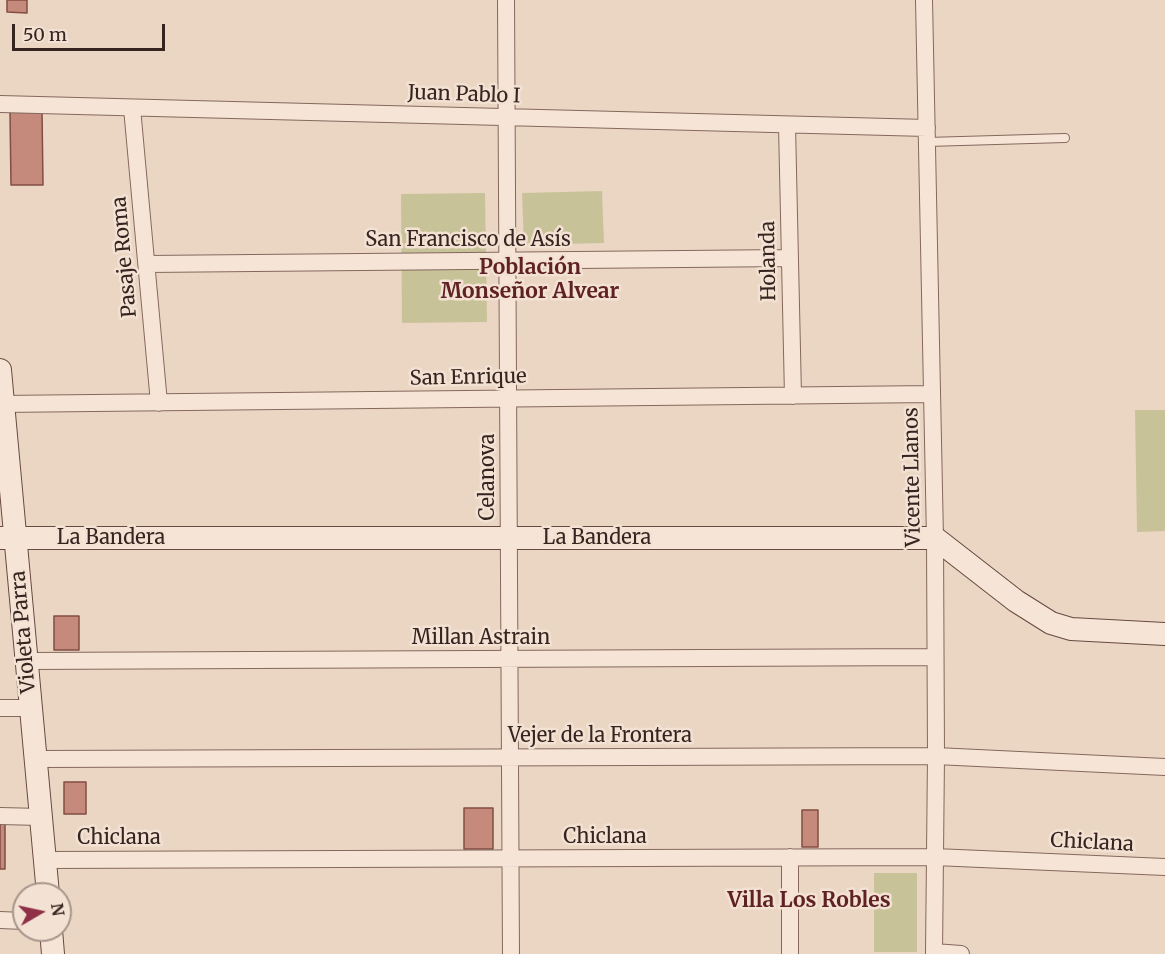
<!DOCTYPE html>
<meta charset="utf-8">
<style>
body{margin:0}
#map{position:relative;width:1165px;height:954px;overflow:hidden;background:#ebd6c4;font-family:Merriweather,serif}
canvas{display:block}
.north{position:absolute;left:12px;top:882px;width:60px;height:60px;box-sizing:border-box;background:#f3e2d3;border:2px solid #a7968b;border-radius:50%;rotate:81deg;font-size:16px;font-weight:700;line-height:24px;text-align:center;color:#35241f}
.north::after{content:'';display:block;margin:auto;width:21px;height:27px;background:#8f3047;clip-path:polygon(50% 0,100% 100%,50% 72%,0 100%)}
.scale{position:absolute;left:12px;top:24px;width:153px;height:27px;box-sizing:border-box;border:3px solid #35241f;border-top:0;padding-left:8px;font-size:18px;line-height:21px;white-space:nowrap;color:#35241f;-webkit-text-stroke:4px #f3e2d3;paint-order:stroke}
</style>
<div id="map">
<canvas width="1165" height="954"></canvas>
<div class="north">N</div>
<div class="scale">50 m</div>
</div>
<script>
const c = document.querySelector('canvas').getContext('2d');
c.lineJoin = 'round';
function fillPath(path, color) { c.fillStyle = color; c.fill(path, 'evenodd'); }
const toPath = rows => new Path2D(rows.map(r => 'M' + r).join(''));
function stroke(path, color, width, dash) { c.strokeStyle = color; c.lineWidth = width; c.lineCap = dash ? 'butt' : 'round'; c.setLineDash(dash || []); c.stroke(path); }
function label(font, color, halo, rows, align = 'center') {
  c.font = font + ' Merriweather,serif'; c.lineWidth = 5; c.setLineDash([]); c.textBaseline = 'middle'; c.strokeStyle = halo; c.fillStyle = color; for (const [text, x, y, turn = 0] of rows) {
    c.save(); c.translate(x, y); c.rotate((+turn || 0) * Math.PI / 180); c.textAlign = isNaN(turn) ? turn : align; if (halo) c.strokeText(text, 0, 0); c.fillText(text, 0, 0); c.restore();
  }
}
fillPath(toPath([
 [602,191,604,243,524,245,522,193],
 [485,193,487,322,402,323,401,194],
 [1135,410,1165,410,1165,531,1137,532],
 [874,873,917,873,917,952,874,952]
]), '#c8c299');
const building = toPath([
 [7,0,27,0,27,13,7,12,7,0],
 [42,111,43,185,11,185,10,112,42,111],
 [54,616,79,616,79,650,54,650,54,616],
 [64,782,86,782,86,814,64,814,64,782],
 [464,808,493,808,493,849,464,849,464,808],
 [802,810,818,810,818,847,802,847,802,810],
 [0,824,5,824,5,869,0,869,0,824]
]);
fillPath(building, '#c68a7d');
stroke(building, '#824d43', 1.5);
const lane = toPath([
 [927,142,1065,138]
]);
const street = toPath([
 [506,0,511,954],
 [924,0,935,538,936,756,934,954],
 [0,104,927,128],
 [132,108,159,403],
 [787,125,793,396],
 [147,264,790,258],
 [0,404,932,394],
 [27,661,935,657],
 [0,708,31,708],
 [36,759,936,756,1165,767],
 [0,816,41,817],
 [790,857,790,954],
 [45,860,935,857,1165,867],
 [0,920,24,921],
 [934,952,961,954]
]);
const secondary = toPath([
 [0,370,48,894],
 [0,538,935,538,1016,601,1051,623,1071,629,1165,634],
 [51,930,53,954]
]);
stroke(lane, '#84685c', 10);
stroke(street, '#84685c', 18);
stroke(secondary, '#66493f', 24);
stroke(lane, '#f6e5d7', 8);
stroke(street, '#f6e5d7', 16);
stroke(secondary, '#f6e5d7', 22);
label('20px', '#35241f', '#f3e2d3', [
 ["Juan Pablo I",464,95,2],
 ["San Francisco de Asís",468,240],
 ["Pasaje Roma",125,257,-95],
 ["Holanda",769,261,-91],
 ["San Enrique",468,378,-1],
 ["Celanova",488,477,-90],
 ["Vicente Llanos",913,477,-91],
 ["La Bandera",111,538],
 ["La Bandera",597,538],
 ["Violeta Parra",24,632,-95],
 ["Millan Astrain",481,638],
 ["Vejer de la Frontera",600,736],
 ["Chiclana",605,837],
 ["Chiclana",119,838],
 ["Chiclana",1092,843,3]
]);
label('bold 21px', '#5f2123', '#f3e2d3', [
 ["Población",530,268],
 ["Monseñor Alvear",530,292],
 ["Villa Los Robles",809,901]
]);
</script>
